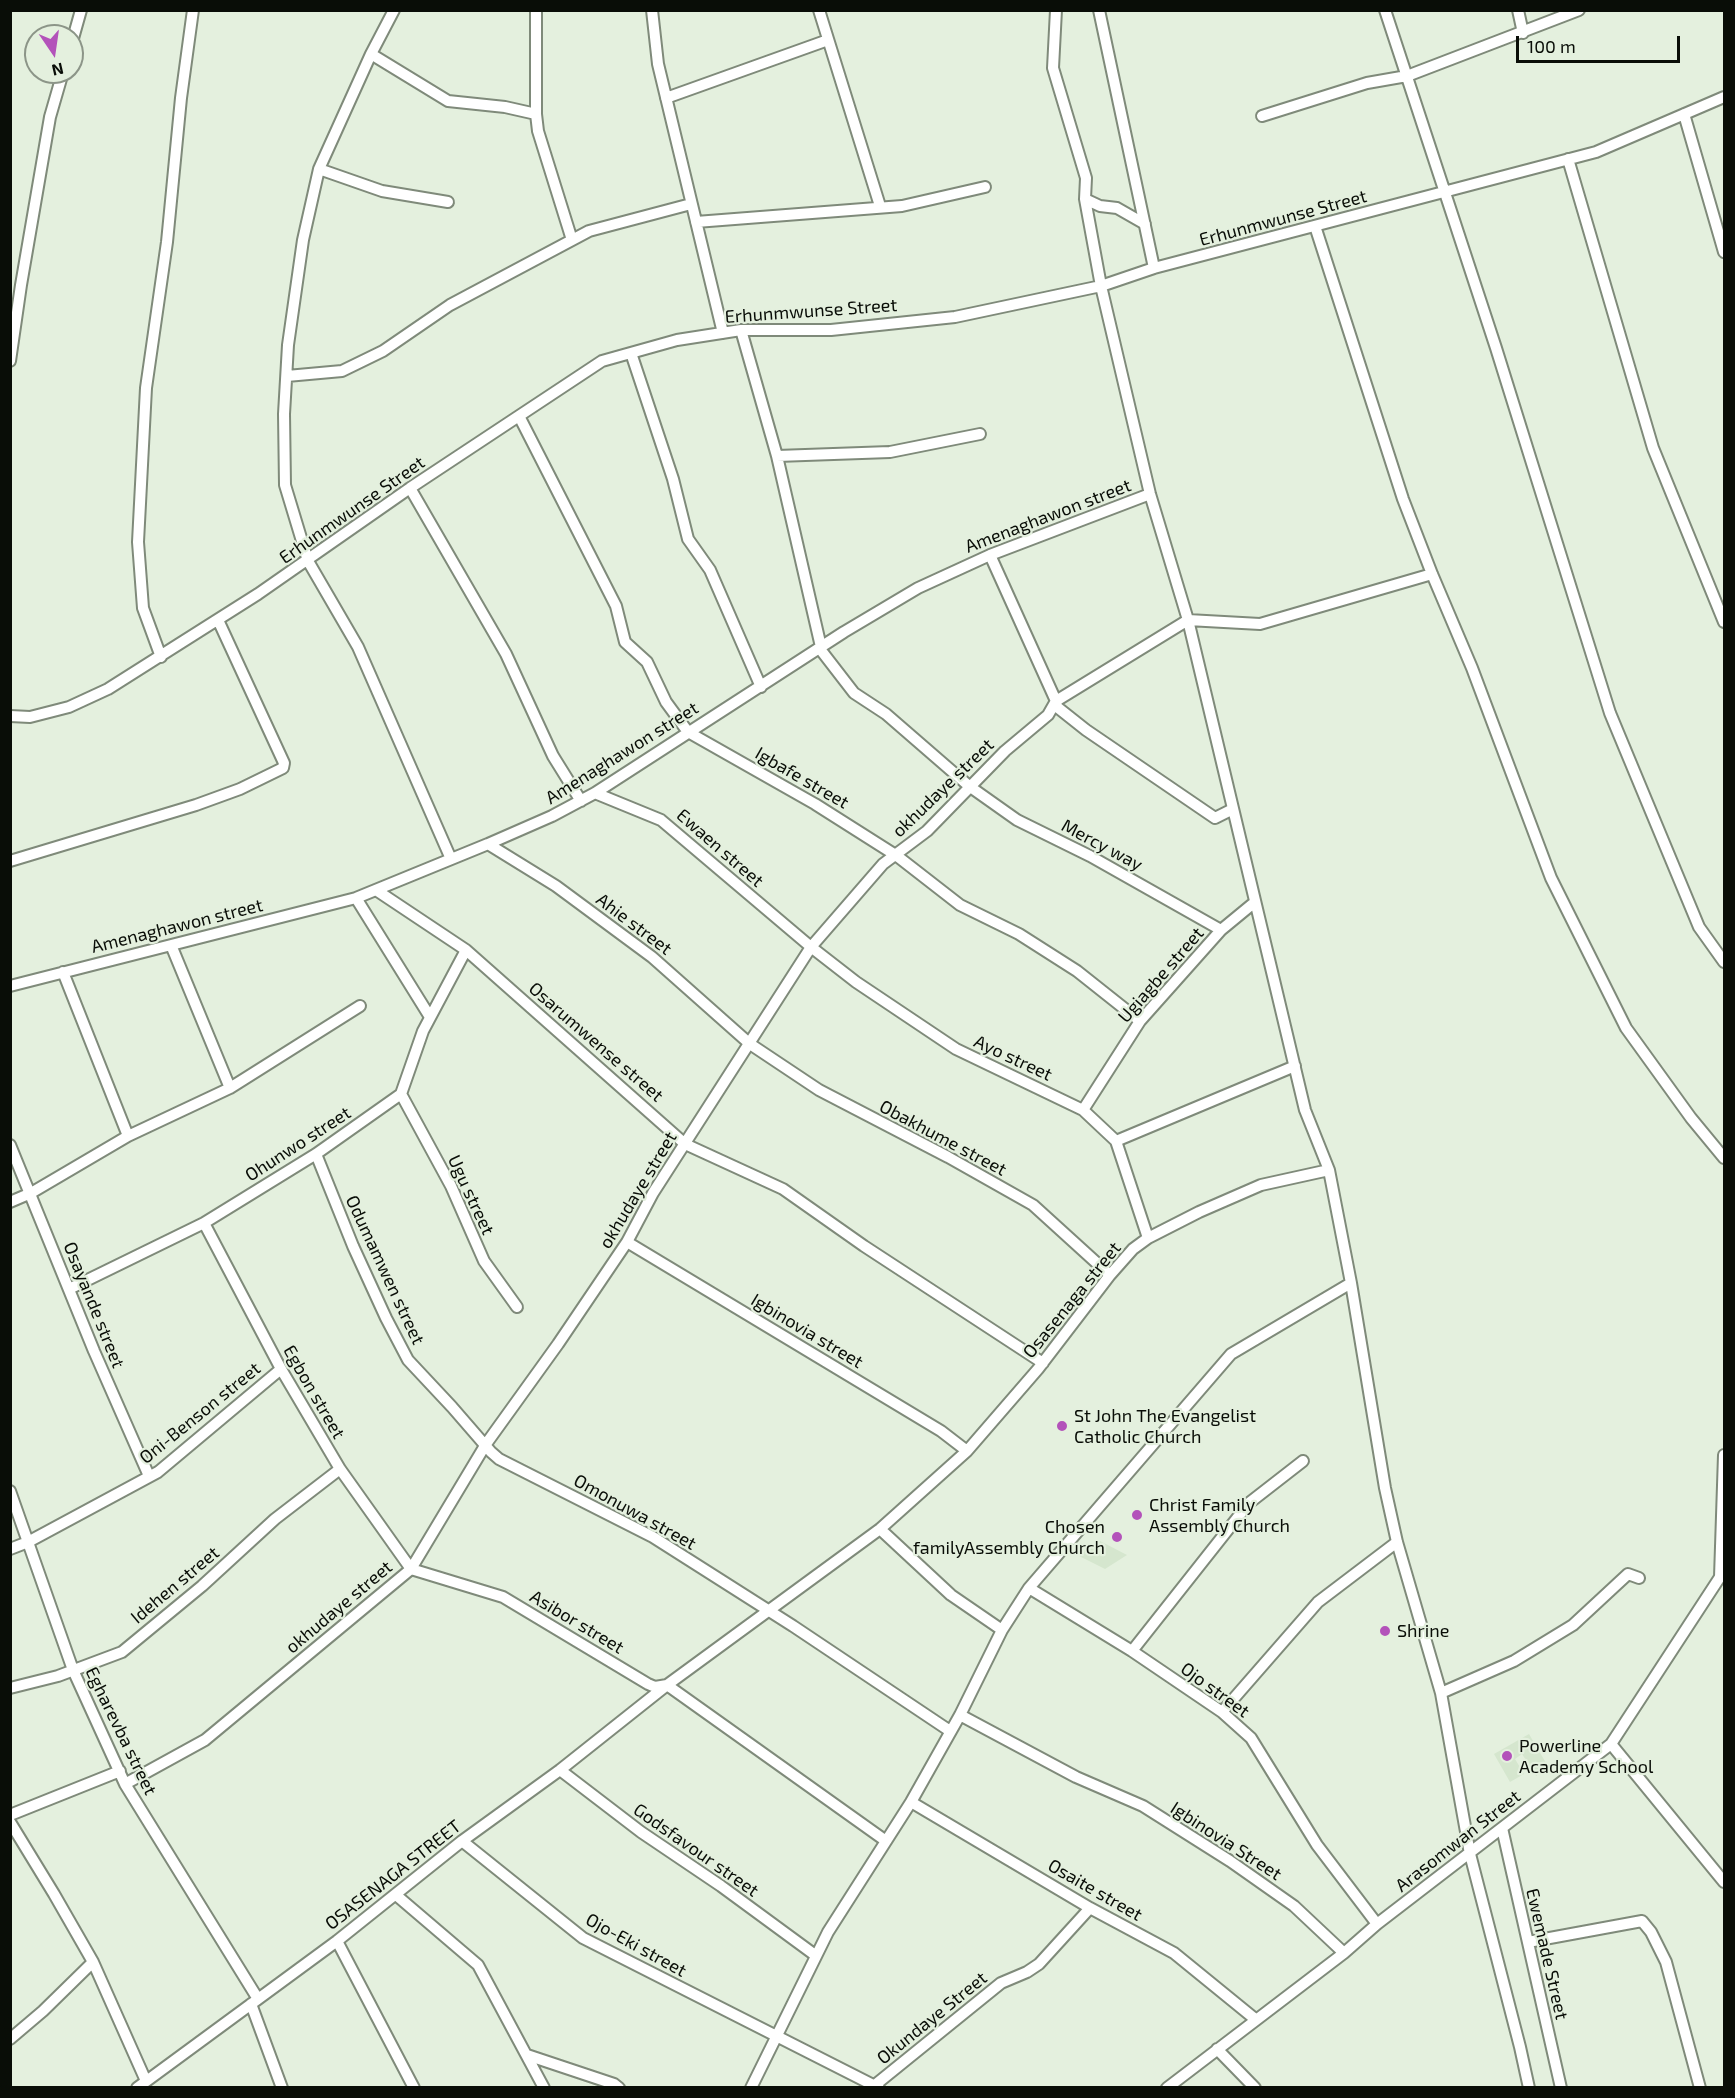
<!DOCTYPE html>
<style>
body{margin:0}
#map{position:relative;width:1735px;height:2098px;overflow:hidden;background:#e4f0de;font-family:"Exo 2",sans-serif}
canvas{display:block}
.frame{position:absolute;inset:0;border:12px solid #090d07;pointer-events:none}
.north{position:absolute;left:24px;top:24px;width:60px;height:60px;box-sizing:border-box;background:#e4f0de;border:2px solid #8c9588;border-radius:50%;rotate:167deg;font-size:16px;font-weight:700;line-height:24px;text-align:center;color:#090d07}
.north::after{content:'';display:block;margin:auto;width:21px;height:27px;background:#b352ba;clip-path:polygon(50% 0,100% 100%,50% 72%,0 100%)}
.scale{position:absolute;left:1516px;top:36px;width:164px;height:27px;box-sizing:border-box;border:3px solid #090d07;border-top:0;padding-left:8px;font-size:18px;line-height:21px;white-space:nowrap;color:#090d07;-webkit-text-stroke:4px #e4f0de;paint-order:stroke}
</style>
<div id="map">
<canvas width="1735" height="2098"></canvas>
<div class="frame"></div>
<div class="north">N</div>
<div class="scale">100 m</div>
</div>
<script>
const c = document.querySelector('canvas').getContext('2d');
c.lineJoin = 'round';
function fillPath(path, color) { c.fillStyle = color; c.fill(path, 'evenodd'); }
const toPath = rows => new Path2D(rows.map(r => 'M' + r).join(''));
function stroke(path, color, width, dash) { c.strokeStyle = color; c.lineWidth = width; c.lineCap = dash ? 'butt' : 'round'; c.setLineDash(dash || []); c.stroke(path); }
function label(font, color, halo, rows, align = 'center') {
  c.font = font + ' "Exo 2",sans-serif'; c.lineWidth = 4.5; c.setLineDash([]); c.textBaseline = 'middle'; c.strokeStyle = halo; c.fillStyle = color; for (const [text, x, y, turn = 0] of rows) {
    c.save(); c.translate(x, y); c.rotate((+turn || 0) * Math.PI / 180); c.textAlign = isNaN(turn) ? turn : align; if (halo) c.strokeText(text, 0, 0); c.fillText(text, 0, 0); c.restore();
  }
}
fillPath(toPath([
 [1100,1541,1127,1555,1105,1569,1077,1555],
 [1529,1734,1549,1768,1536,1776,1522,1754,1515,1759,1524,1774,1510,1782,1494,1754]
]), '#d5e6ce');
const minor = toPath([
 [394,10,371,54,319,169,303,240,288,345,284,414,285,485,308,561,358,647,451,859],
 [536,10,536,114,538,131,572,240],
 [652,10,658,64,723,333],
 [819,10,880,206],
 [1056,10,1053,68,1086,178,1085,199,1101,286,1150,494,1188,620,1305,1110,1329,1170,1351,1283,1385,1488,1397,1542,1441,1693,1470,1854,1520,2047,1529,2088],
 [1099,10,1154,268],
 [1385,10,1496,348,1610,713,1699,927,1724,962],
 [1518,10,1523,33],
 [72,42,81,10],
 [371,54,448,101,505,107,536,114],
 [666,98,828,40],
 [1684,114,1724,252],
 [1262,116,1367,83,1407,76,1579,10],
 [1568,159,1653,448,1724,622],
 [319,169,382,191,448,202],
 [1085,199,1100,206,1117,208,1145,224],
 [696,222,902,206,985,187],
 [1315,226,1403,499,1432,574,1472,668,1551,878,1626,1028,1691,1118,1724,1158],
 [741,330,777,456,821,647],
 [631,353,673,479,688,539,710,570,761,687],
 [10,361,21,285,50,117,63,72],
 [287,376,342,371,383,351,450,305,589,231,691,204],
 [519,416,616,606,625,642,647,662,666,702,688,732,815,804,897,856,960,905,1019,934,1077,971,1140,1021],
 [777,456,890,452,980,434],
 [410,488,506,654,553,756,581,801],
 [990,555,1056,701,1057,707,1086,730,1215,818,1233,809],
 [820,649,854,693,886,714,969,786,1017,820,1090,856,1221,930],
 [161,657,143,608,138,542,146,388,167,242,181,98,193,10],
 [10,716,30,717,69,707,108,689,258,594,410,488,602,361,677,340,741,330,831,330,955,317,1101,286,1154,268,1596,152,1724,97],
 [595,793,661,820,811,947,856,982,956,1049,1083,1110,1116,1141,1148,1238],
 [488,844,556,886,652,957,750,1044,819,1090,948,1157,1033,1205,1110,1275],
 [10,861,196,805,240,789,283,768,284,763,218,620],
 [376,890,466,950,685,1144,783,1189,864,1246,1043,1363],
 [356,898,430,1017],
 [171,945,230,1088],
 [63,972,128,1136],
 [10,986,356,898,488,844,552,816,595,793,844,632,918,588,990,555,1150,494],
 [401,1094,451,1186,484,1261,517,1307],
 [1083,1110,1140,1021,1221,930,1255,902],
 [1116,1141,1295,1066],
 [10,1145,94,1351,149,1476],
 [316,1154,353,1246,386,1318,408,1360,452,1407,491,1452,499,1459,653,1537,793,1626,950,1731],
 [10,1202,31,1193,128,1136,230,1088,360,1006],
 [204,1223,281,1369,340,1469,411,1569,503,1597,648,1684,655,1687,667,1685,886,1841],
 [627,1242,941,1431,967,1451],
 [69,1289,204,1223,316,1154,401,1094,423,1031,466,950],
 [10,1491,73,1670,125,1784,258,1999],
 [880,1529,951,1595,1002,1630],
 [10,1549,28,1542,158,1472,281,1369],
 [1720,1577,1724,1455],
 [1029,1588,1132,1651,1222,1712,1251,1738,1317,1845,1377,1924],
 [1132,1651,1249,1503,1303,1461],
 [10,1688,58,1676,122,1652,202,1586,275,1519,340,1469],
 [1441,1693,1514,1661,1573,1625,1628,1574,1639,1578],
 [1222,1712,1318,1602,1397,1542],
 [960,1715,1076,1777,1143,1806,1230,1861,1294,1906,1344,1953],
 [1611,1744,1724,1882],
 [560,1770,641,1832,721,1886,815,1955],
 [125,1784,205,1740,411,1569,486,1444,558,1344,627,1242,653,1193,811,947,883,864,927,831,1005,751,1048,715,1056,701,1188,620,1260,624,1432,574],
 [911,1802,1090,1908,1174,1953,1255,2019],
 [10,1815,120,1771],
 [10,1822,54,1894,93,1962,146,2081],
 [1502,1828,1561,2088],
 [462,1841,583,1938,879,2088],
 [396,1895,478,1965,544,2088],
 [337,1941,414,2088],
 [1528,1942,1642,1921,1651,1932,1666,1962,1700,2088],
 [251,2004,282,2088],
 [10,2039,43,2011,93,1962],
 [1217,2049,1255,2088],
 [527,2055,614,2084,619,2088],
 [875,2085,1001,1983,1027,1972,1039,1964,1090,1908],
 [137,2088,337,1941,462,1841,560,1770,667,1685,880,1529,967,1451,1038,1369,1110,1275,1133,1249,1148,1238,1199,1212,1261,1185,1329,1170],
 [751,2088,828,1932,911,1802,960,1715,1002,1630,1029,1588,1231,1354,1351,1283],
 [1167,2088,1344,1953,1377,1924,1611,1744,1720,1577]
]);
stroke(minor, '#7f8a7a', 14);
stroke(minor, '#fff', 10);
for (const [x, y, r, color] of [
 [1062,1426,6,"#b352ba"],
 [1137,1515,6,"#b352ba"],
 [1117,1537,6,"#b352ba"],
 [1385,1631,6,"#b352ba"],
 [1507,1756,6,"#b352ba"]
]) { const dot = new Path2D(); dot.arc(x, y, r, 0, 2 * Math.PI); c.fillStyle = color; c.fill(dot); stroke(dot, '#e4f0de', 2); }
label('18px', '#090d07', '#e4f0de', [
 ["Erhunmwunse Street",1283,218,-15],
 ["Erhunmwunse Street",811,311,-4],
 ["Erhunmwunse Street",352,510,-35],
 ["Amenaghawon street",1048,516,-21],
 ["Amenaghawon street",622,753,-32],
 ["Igbafe street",802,778,30],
 ["okhudaye street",943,788,-44],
 ["Mercy way",1102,845,28],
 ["Ewaen street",720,848,41],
 ["Ahie street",634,924,37],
 ["Amenaghawon street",177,926,-14],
 ["Ugiagbe street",1161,975,-49],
 ["Osarumwense street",596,1042,41],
 ["Ayo street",1013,1058,25],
 ["Obakhume street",943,1138,28],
 ["Ohunwo street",298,1144,-33],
 ["okhudaye street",638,1190,-59],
 ["Ugu street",471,1195,65],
 ["Odumamwen street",385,1270,65],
 ["Osasenaga street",1072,1300,-51],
 ["Osayande street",94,1305,68],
 ["Igbinovia street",807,1331,31],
 ["Egbon street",314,1392,60],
 ["Oni-Benson street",200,1413,-39],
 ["Omonuwa street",635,1512,29],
 ["Idehen street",175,1585,-40],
 ["okhudaye street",339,1607,-40],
 ["Asibor street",577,1622,31],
 ["Ojo street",1215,1690,36],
 ["Egharevba street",121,1731,64],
 ["Igbinovia Street",1226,1841,33],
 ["Arasomwan Street",1458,1841,-38],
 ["Godsfavour street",696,1850,35],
 ["OSASENAGA STREET",393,1875,-38],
 ["Osaite street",1095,1890,30],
 ["Ojo-Eki street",636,1945,29],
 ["Ewemade Street",1547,1954,77],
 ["Okundaye Street",932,2018,-39]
]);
label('18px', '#090d07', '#e4f0de', [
 ["St John The Evangelist",1074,1416],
 ["Catholic Church",1074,1437],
 ["Christ Family",1149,1505],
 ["Assembly Church",1149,1526],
 ["Chosen",1105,1527,"right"],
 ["familyAssembly Church",1105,1548,"right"],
 ["Shrine",1397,1631],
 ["Powerline",1519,1746],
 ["Academy School",1519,1767]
], 'left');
</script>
